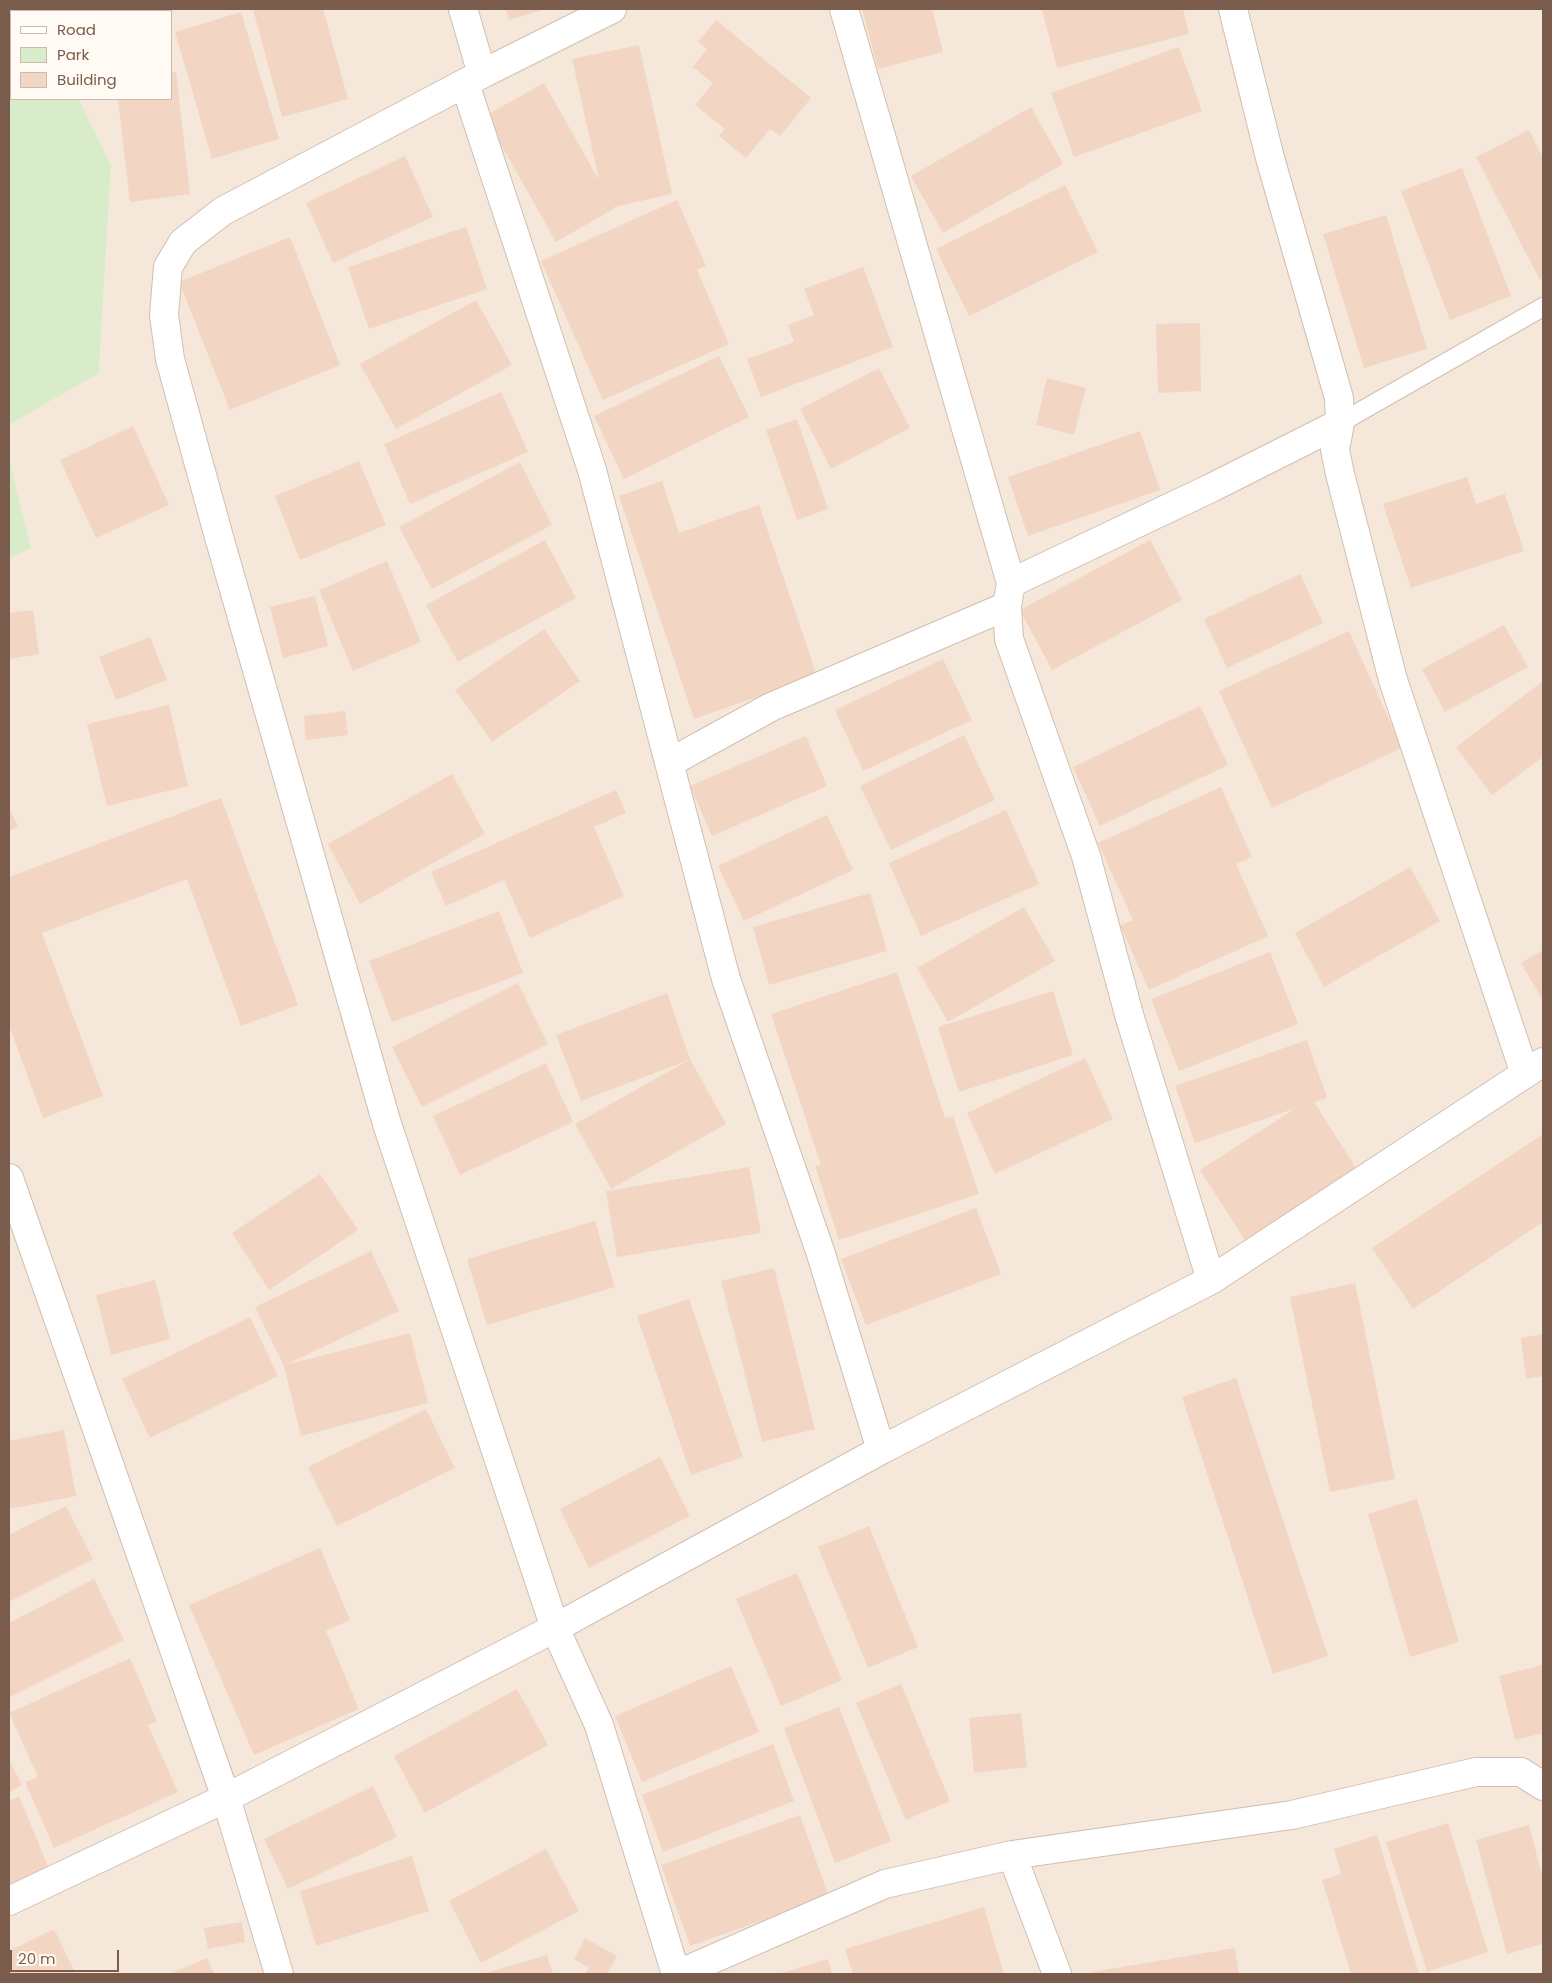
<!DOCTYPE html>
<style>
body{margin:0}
#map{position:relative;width:1552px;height:1983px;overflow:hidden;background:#fdf6ec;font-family:Poppins,sans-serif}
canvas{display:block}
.frame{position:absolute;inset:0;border:10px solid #7a5c4d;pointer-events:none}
.legend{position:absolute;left:10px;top:10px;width:162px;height:90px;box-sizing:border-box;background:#fffaf3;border:1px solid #cabbb1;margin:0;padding:6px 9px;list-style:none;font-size:15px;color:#7a5c4d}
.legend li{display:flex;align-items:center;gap:10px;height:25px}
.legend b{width:25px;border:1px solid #cabbb1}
.scale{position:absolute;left:10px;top:1950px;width:109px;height:22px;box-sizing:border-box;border:2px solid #7a5c4d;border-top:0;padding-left:6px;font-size:15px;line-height:18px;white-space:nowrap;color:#7a5c4d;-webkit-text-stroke:4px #fffaf3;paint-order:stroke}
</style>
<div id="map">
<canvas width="1552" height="1983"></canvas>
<div class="frame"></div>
<ul class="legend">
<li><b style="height:6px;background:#fff"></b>Road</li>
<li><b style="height:14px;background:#d8ecc9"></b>Park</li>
<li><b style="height:14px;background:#f3d5c3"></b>Building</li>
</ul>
<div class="scale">20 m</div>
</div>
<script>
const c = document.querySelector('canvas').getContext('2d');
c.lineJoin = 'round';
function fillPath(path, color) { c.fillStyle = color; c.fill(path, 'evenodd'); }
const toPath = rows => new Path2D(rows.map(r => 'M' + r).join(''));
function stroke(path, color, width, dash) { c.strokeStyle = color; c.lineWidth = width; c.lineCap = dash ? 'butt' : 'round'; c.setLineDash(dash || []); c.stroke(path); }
fillPath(toPath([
 [35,9,1543,9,1543,1974,9,1974,9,559,31,548,9,457,9,425,99,373,111,165,79,99,171,99,171,11,36,11]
]), '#f5e8da');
fillPath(toPath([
 [9,9,35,9,36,11,11,11,11,99,79,99,111,165,99,373,9,425],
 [9,457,31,548,9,559]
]), '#d8ecc9');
fillPath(toPath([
 [49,9,136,9,137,11,50,11],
 [253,9,323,9,348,99,282,117],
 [506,9,546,9,509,20],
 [862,9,932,9,943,52,878,69],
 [1042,9,1183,9,1189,34,1057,68],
 [241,12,279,139,212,159,175,32],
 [716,20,811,98,780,136,770,129,746,158,719,136,725,129,695,105,713,83,693,67,707,49,698,42],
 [639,45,672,194,614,207,615,208,556,242,485,116,544,83,599,180,572,59],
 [1179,47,1202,111,1074,157,1051,93],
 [176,72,190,194,130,202,118,99,171,99,171,73],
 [1031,107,1063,164,943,233,911,176],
 [1529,130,1543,158,1543,278,1540,280,1476,157],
 [405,156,433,217,333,263,306,203],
 [1462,168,1511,296,1450,320,1401,191],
 [1065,185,1098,252,969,316,936,249],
 [677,200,706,266,697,270,729,344,603,400,541,261],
 [1386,215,1427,349,1364,368,1323,234],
 [466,227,487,289,369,329,348,267],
 [290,237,340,365,230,410,179,282],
 [863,267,893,347,761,397,747,359,794,342,788,325,814,315,804,289],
 [476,300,512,365,396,429,360,364],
 [1200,323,1201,391,1158,393,1156,324],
 [719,356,749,417,624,479,594,416],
 [879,368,910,428,831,469,800,409],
 [1047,378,1086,388,1074,435,1036,425],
 [501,392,528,452,410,504,384,444],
 [797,419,828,509,797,520,766,430],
 [133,426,169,505,96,538,60,460],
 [1140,431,1160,490,1028,536,1008,477],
 [359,461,386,525,300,560,275,496],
 [520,462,552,525,432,589,399,527],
 [1467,477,1476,504,1505,494,1524,551,1411,588,1383,504],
 [662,481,679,533,759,505,817,676,694,719,619,496],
 [545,540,576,598,458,662,426,605],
 [1150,540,1182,600,1052,670,1020,610],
 [387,561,421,642,353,671,319,590],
 [1300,574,1323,623,1227,668,1204,619],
 [315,596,328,646,283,658,270,607],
 [33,610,39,654,9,659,9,613],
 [1504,625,1528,667,1445,712,1422,669],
 [544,629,580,681,492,742,455,690],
 [1349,631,1402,748,1272,808,1219,691],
 [150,637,167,680,116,700,99,657],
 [943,659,972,720,863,771,835,710],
 [1543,681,1543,757,1492,795,1456,747],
 [169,705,188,786,107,806,87,724],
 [1200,706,1228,765,1100,826,1073,767],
 [345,711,348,735,306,740,304,716],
 [964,735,995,800,891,850,860,786],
 [806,736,827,786,712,836,690,786],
 [452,774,485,834,360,904,328,844],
 [1221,787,1252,857,1236,864,1268,936,1149,990,1120,925,1133,920,1098,843],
 [616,790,626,813,594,827,624,896,530,938,504,880,446,906,431,872],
 [221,798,298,1005,241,1026,187,879,42,933,103,1096,43,1118,9,1025,9,877],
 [9,808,18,826,9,831],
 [1006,810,1039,884,921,936,889,863],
 [827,815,853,870,744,921,718,866],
 [1410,867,1440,921,1324,987,1295,933],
 [870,893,887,951,769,985,753,927],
 [1024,907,1055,961,948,1022,917,968],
 [499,911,523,973,392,1022,369,961],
 [1543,950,1543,1001,1521,963],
 [1270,952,1298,1024,1179,1071,1151,999],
 [897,972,945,1118,953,1116,979,1194,839,1240,815,1166,821,1165,771,1014],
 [518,983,548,1044,422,1107,392,1047],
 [1053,991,1073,1055,959,1092,938,1027],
 [667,993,690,1059,726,1124,611,1189,575,1124,689,1060,581,1101,556,1035],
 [1307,1040,1327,1098,1314,1102,1356,1168,1245,1240,1200,1170,1296,1108,1195,1143,1175,1086],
 [1085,1058,1113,1119,995,1174,967,1113],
 [546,1063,573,1122,460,1175,433,1116],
 [1543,1134,1543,1222,1413,1309,1372,1248],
 [749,1167,761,1233,617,1257,606,1191],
 [320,1174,358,1230,269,1290,232,1233],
 [976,1208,1001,1274,866,1325,841,1259],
 [595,1221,615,1287,487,1325,467,1259],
 [371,1251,399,1311,285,1365,410,1333,428,1403,301,1436,284,1366,255,1307],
 [774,1268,815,1429,762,1442,721,1281],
 [155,1280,170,1339,111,1355,96,1295],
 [1355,1283,1395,1479,1330,1492,1290,1297],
 [689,1299,743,1457,691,1475,637,1316],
 [250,1317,278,1376,150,1438,122,1379],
 [1543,1334,1543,1376,1526,1379,1521,1338],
 [1236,1378,1328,1656,1273,1674,1182,1397],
 [426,1409,455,1468,337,1526,308,1467],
 [64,1430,76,1496,9,1509,9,1441],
 [660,1457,690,1516,589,1568,560,1509],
 [1417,1499,1459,1642,1410,1657,1368,1514],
 [66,1506,93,1559,9,1602,9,1535],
 [869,1526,918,1647,868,1668,818,1547],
 [320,1548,350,1620,326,1631,359,1709,254,1755,189,1605],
 [797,1573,842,1680,781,1706,736,1599],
 [94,1579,124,1640,10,1697,9,1623],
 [130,1658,157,1721,148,1725,178,1792,54,1848,25,1782,38,1777,9,1713],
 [1543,1665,1543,1733,1515,1740,1499,1676],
 [731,1666,759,1732,642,1782,615,1716],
 [901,1684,950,1801,906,1820,856,1703],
 [517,1689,548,1745,425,1813,394,1756],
 [839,1707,891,1841,835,1863,784,1728],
 [1021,1713,1027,1767,974,1773,969,1718],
 [773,1744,794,1801,663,1852,642,1795],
 [9,1760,22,1785,9,1792],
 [373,1786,397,1837,288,1889,264,1839],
 [19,1796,51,1874,9,1891,9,1801],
 [800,1815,829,1897,690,1946,661,1865],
 [1448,1823,1488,1952,1427,1972,1386,1842],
 [1529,1825,1543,1879,1543,1944,1507,1954,1476,1840],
 [1377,1835,1419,1974,1351,1974,1322,1880,1341,1874,1334,1849],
 [546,1849,579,1911,481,1963,449,1901],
 [412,1856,429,1911,316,1946,300,1891],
 [984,1907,1004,1974,853,1974,845,1949],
 [242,1922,245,1942,208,1949,204,1928],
 [54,1929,76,1974,9,1974,9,1951],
 [585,1938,617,1956,607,1974,585,1974,589,1968,574,1959],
 [1235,1948,1239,1974,1092,1974,1092,1972],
 [547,1955,553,1974,482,1974],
 [207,1958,214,1974,170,1974],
 [828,1959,832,1974,778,1974]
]), '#f3d5c3');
const lane = toPath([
 [1340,423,1543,307]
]);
const street = toPath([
 [463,9,482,74],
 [612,9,482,74,223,211,183,242,168,267,164,315,170,359,219,537,387,1124,555,1628,599,1725,676,1974],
 [844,9,1011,583,1007,606,1009,639,1086,856,1130,1018,1211,1280],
 [1233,9,1270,158,1339,398,1340,423,1335,450,1340,474,1393,680,1525,1074],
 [465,84,592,470,726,979,821,1254,881,1450],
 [1011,583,1211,488,1340,423],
 [669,763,771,707,1007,606],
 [9,1178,226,1798,279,1974],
 [1012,1855,1057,1974],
 [9,1901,226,1798,555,1628,881,1450,1211,1280,1543,1062],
 [678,1974,885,1884,1012,1855,1292,1815,1476,1772,1521,1772,1543,1786]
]);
stroke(lane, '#d1beb0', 20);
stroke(street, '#d1beb0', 30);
stroke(lane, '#fff', 18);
stroke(street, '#fff', 28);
</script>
